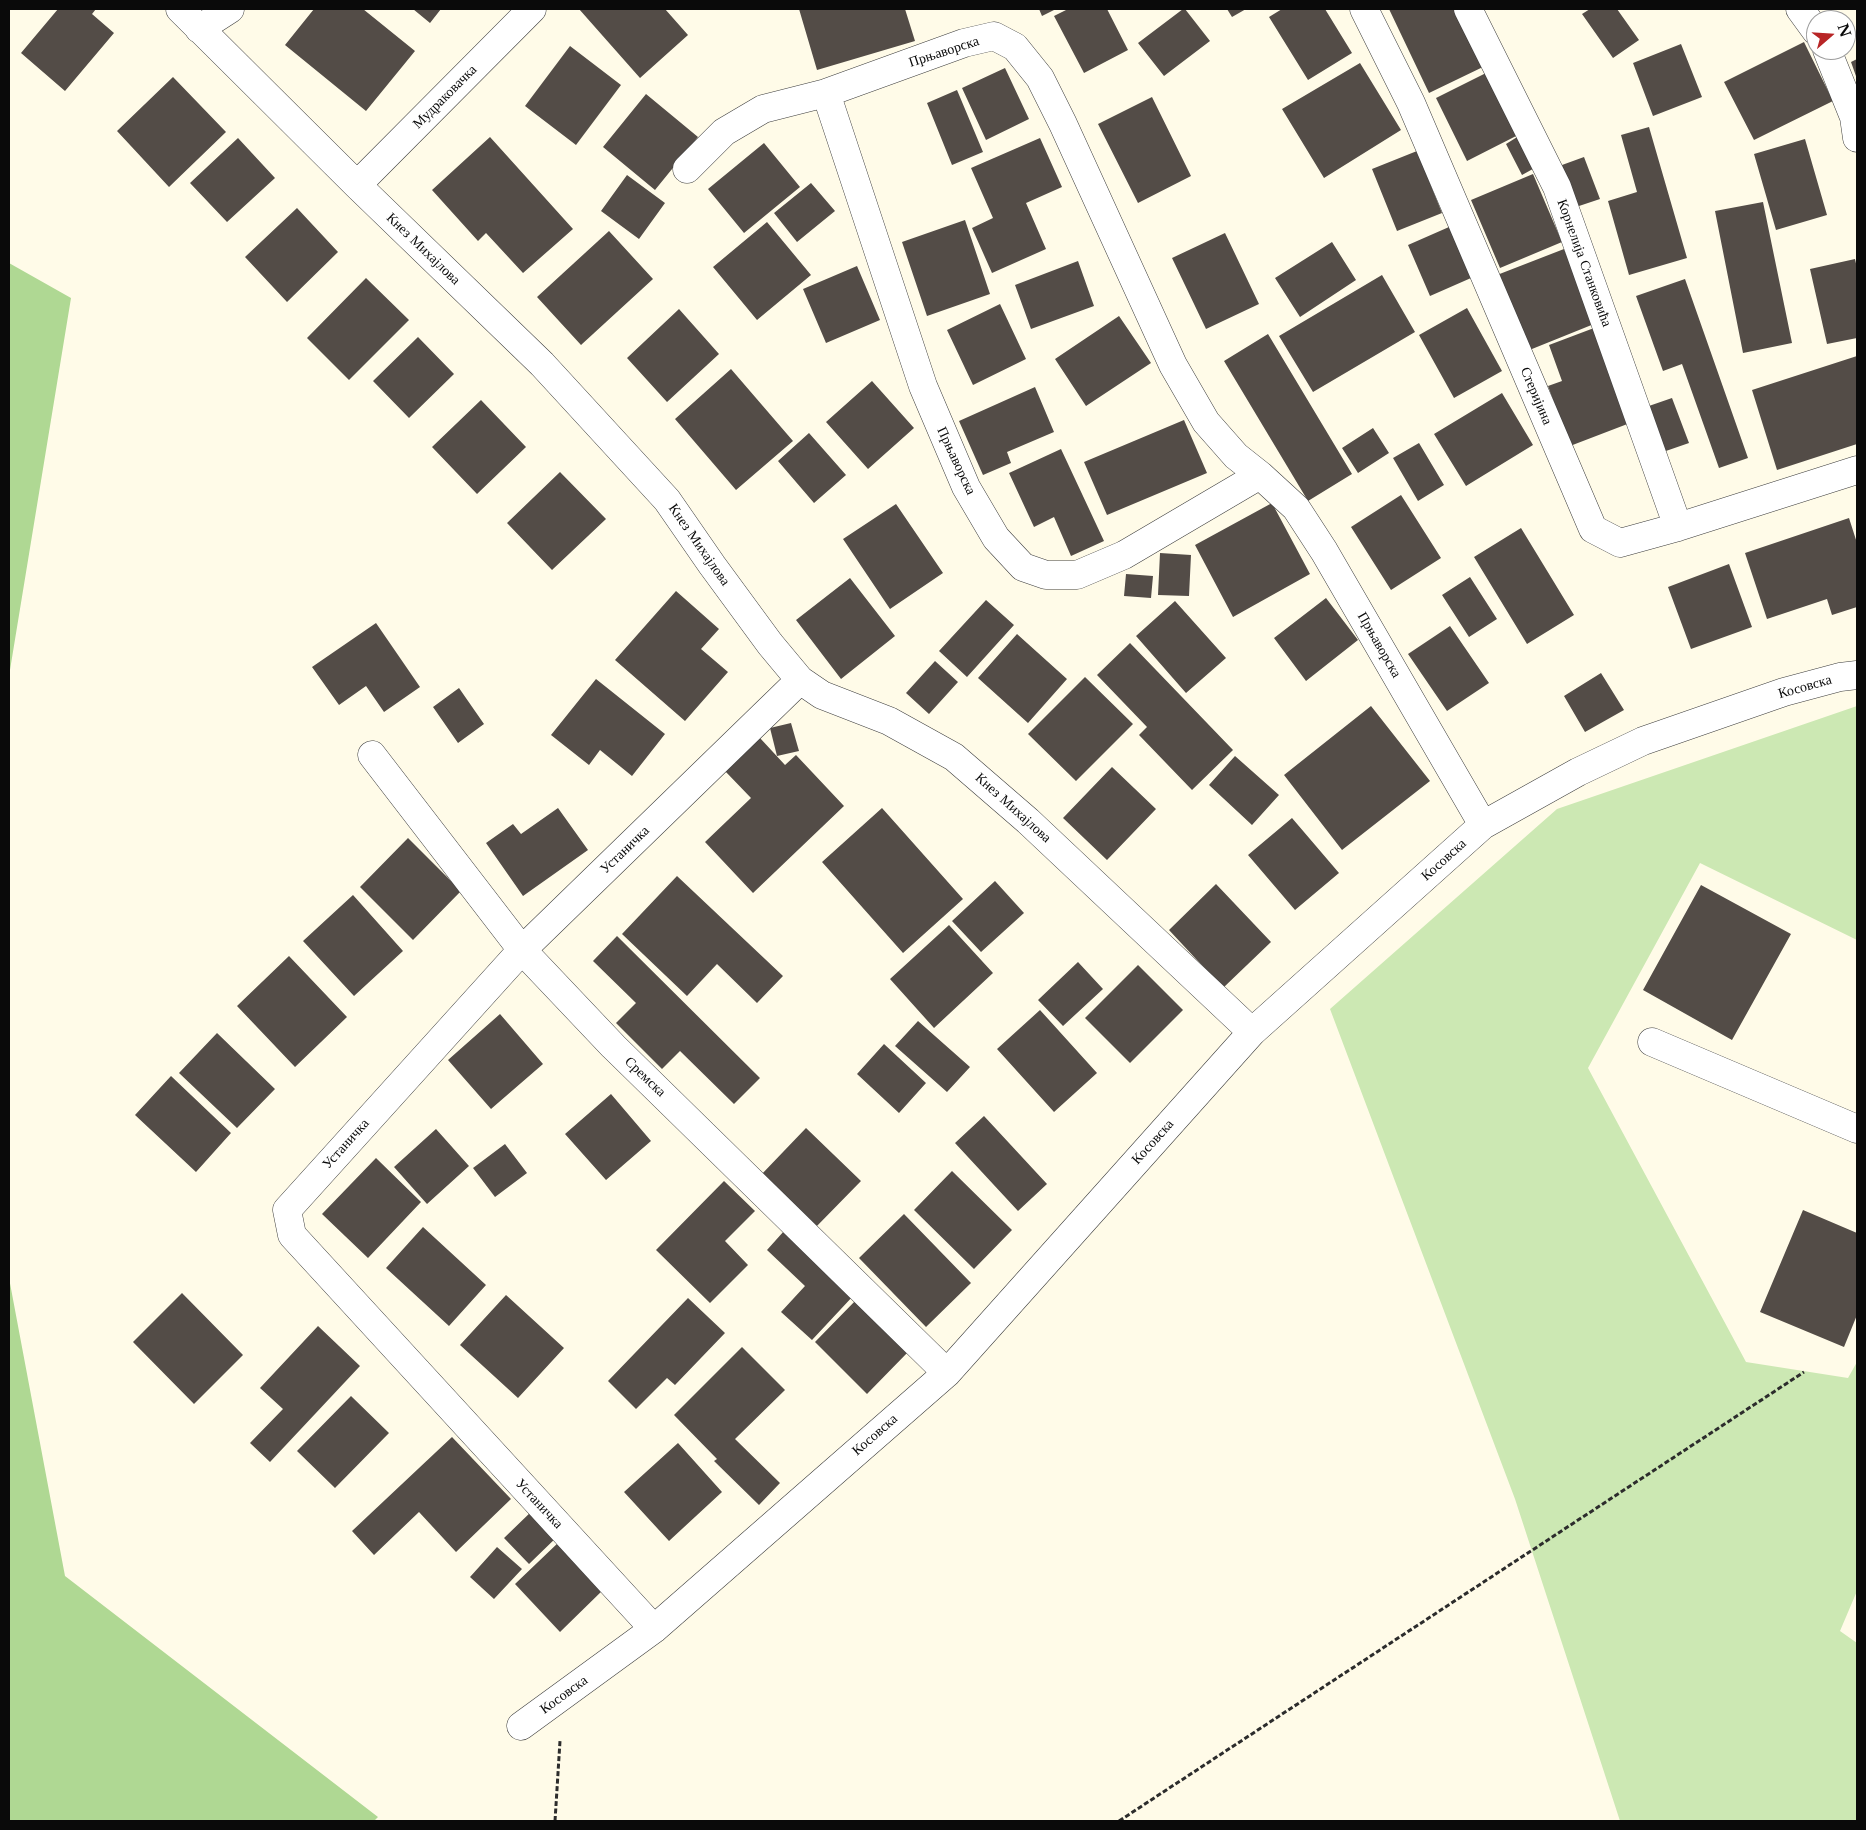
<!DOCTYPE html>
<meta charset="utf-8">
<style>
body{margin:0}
#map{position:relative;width:1866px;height:1830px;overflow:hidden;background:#fffbe8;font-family:"Libre Baskerville",serif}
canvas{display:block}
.frame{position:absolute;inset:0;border:10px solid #0a0a0a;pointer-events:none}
.north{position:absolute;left:1806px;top:10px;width:50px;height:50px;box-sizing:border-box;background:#fff;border:1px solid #9d9d9d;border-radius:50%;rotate:71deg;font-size:14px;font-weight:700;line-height:20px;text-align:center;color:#0a0a0a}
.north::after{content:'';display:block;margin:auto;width:18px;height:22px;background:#b82526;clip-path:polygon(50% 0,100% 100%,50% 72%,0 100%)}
</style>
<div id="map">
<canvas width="1866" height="1830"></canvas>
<div class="frame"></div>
<div class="north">N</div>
</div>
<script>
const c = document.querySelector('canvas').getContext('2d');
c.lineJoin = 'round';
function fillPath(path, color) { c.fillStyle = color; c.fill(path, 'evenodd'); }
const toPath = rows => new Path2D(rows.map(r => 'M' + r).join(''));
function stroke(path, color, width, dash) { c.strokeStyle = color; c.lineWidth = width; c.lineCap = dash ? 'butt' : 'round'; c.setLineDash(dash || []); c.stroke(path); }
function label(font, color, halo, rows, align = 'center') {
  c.font = font + ' "Libre Baskerville",serif'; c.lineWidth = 5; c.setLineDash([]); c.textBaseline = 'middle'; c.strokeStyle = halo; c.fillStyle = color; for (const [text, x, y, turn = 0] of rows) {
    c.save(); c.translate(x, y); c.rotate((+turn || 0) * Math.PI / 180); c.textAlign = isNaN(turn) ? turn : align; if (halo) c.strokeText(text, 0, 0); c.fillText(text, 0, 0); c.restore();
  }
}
fillPath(toPath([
 [1857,706,1857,940,1700,863,1588,1068,1746,1362,1848,1378,1857,1362,1857,1591,1840,1631,1857,1643,1857,1821,1620,1821,1515,1499,1330,1009,1557,809]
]), '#cce8b3');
fillPath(toPath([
 [9,263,71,298,9,676],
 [9,1278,65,1576,378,1817,374,1821,9,1821]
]), '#afd893');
fillPath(toPath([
 [58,9,96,9,92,14,114,33,65,91,21,53],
 [314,9,363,9,415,51,366,111,285,45],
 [413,9,441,9,430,23],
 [579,9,665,9,688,35,640,78],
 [799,9,905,9,915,41,817,70],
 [1039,9,1056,9,1042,16],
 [1068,9,1107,9,1128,50,1084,73,1054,16],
 [1183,9,1185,9,1210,41,1164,76,1138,43],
 [1227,9,1246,9,1232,17],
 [1282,9,1325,9,1352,53,1308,80,1269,17],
 [1389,9,1458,9,1485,66,1429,93],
 [1590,9,1617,9,1639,40,1613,58,1582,14],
 [1804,42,1833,101,1754,140,1724,82],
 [1681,44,1702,97,1653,116,1633,63],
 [570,46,621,85,576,145,525,106],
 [1857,59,1857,79,1851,62],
 [1360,63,1401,130,1324,178,1282,109],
 [1005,68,1029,119,986,140,962,88],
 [1490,71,1522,133,1467,161,1436,98],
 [173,77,226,132,169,187,117,131],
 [957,90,983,152,952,165,927,103],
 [646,94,698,137,655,190,603,147],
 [1152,97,1191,176,1138,203,1098,124],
 [1649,127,1687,258,1629,275,1608,201,1637,192,1621,135],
 [1522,134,1540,165,1522,175,1506,144],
 [490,137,573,229,523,273,486,233,478,241,432,190],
 [238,138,275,178,227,222,190,183],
 [1040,138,1062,187,1026,203,1046,249,992,273,972,228,993,218,971,168],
 [1805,139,1827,215,1776,230,1754,154],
 [764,143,800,187,744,233,708,189],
 [1417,151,1442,213,1397,231,1372,169],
 [1584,157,1600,199,1576,207,1562,165],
 [1533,174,1562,242,1500,268,1471,200],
 [627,175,665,203,639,239,601,211],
 [811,183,835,211,797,242,774,213],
 [1763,202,1792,343,1743,353,1715,211],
 [297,208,338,252,287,302,245,257],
 [965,220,990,294,927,316,902,242],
 [767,222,811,275,757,320,713,267],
 [1449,227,1471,278,1430,296,1408,245],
 [609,231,653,279,581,345,537,297],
 [1225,233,1259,304,1206,329,1172,258],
 [1332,242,1356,280,1300,317,1275,278],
 [1564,249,1594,324,1527,351,1497,275],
 [1855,259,1857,268,1857,338,1827,344,1810,269],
 [1078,261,1094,306,1031,329,1015,285],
 [857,266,880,320,826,343,803,289],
 [1382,275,1415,332,1313,392,1279,336],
 [366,278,409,320,349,380,307,338],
 [1685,279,1748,458,1719,468,1682,364,1663,371,1636,296],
 [1000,304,1026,359,973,385,947,330],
 [1467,308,1502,371,1454,398,1419,335],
 [679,309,719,354,667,402,627,358],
 [1119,316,1151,363,1086,406,1055,359],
 [1594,328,1630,423,1570,446,1548,386,1562,381,1549,345],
 [1268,334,1352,474,1308,501,1224,361],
 [418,337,454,374,409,418,373,381],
 [1857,356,1857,444,1777,470,1752,390],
 [731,369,793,441,736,490,675,419],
 [872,381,914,428,868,469,826,422],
 [1035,387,1054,432,1007,452,1011,463,983,475,959,421],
 [1502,393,1533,445,1466,486,1434,434],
 [1672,398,1689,443,1663,452,1646,407],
 [481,400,526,447,477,494,432,447],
 [1184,420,1207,473,1107,515,1084,462],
 [1373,428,1389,453,1358,473,1342,448],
 [809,433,846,475,814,503,778,461],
 [1419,443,1444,485,1418,501,1393,458],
 [1061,449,1104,541,1071,556,1054,517,1034,527,1009,473],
 [560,472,606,519,552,570,507,523],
 [1401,495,1441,558,1391,590,1351,527],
 [1272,503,1310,574,1233,617,1195,545],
 [896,504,943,573,890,609,843,539],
 [1849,518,1857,543,1857,607,1832,615,1827,599,1767,619,1745,553],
 [1521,528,1574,615,1527,644,1474,557],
 [1160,553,1191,555,1189,596,1158,595],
 [1729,564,1752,627,1691,649,1668,587],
 [1126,574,1153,576,1151,598,1124,596],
 [1470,577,1497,619,1469,637,1442,595],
 [850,578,895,636,841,679,796,620],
 [676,591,719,629,701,649,728,672,685,721,615,660],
 [1326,598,1358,640,1306,681,1274,638],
 [986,600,1014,625,967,677,939,651],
 [1175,601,1226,658,1186,693,1136,636],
 [376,623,420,687,384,712,366,686,339,705,312,667],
 [1450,626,1489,683,1447,711,1408,654],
 [1017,634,1067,679,1028,723,978,678],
 [1130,643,1233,750,1192,790,1139,735,1147,727,1097,675],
 [935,661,958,682,929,714,906,693],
 [1601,673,1624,710,1585,732,1564,696],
 [1085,677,1133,724,1076,781,1028,734],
 [596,679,665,734,632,776,600,750,589,765,551,735],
 [459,688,484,724,458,743,433,707],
 [1371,706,1430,781,1342,850,1284,775],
 [791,723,799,751,777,756,770,728],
 [760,738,785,765,796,755,844,806,753,893,705,842,751,798,725,771],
 [1235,756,1279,795,1252,825,1209,785],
 [1112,767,1156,809,1107,860,1063,818],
 [558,808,588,850,523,896,486,843,513,824,521,834],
 [882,808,963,899,903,953,822,862],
 [1292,818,1339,873,1295,910,1248,855],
 [408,838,461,891,413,940,360,887],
 [677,876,783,976,757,1003,717,964,687,996,622,934],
 [995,881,1024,913,981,952,952,921],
 [1216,884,1271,942,1223,988,1169,930],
 [1701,885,1791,934,1732,1040,1643,990],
 [353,895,403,951,354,996,303,941],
 [949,925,993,973,934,1028,890,979],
 [617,936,760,1078,734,1104,680,1051,662,1069,616,1023,636,1003,593,961],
 [289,956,347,1017,295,1067,237,1006],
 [1078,962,1103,989,1063,1026,1038,1000],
 [1138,965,1183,1010,1130,1063,1085,1018],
 [1040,1010,1097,1073,1054,1112,997,1049],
 [500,1014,543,1064,491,1109,448,1060],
 [918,1021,970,1067,947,1092,895,1046],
 [217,1033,275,1089,237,1128,179,1073],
 [884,1044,926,1083,899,1113,857,1074],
 [171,1076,231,1133,196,1172,135,1115],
 [611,1094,651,1141,606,1180,565,1134],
 [984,1116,1047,1184,1018,1211,955,1143],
 [806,1128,861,1181,815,1228,760,1176],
 [436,1129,469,1166,427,1204,394,1167],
 [505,1144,527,1173,495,1197,473,1168],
 [376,1158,421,1202,368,1258,322,1214],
 [952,1171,1012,1230,974,1269,914,1210],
 [724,1181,755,1211,725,1241,748,1265,710,1303,656,1250],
 [1803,1210,1857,1233,1857,1315,1844,1347,1760,1312],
 [904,1214,971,1283,926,1327,859,1258],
 [423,1227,486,1285,449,1326,386,1268],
 [784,1231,854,1295,812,1340,781,1312,805,1286,767,1250],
 [182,1293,243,1355,194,1404,133,1342],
 [506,1295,564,1348,518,1398,460,1345],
 [688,1298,725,1333,675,1385,667,1378,636,1409,608,1381],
 [857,1299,909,1351,867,1394,815,1342],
 [318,1326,360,1366,270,1462,250,1443,283,1409,260,1388],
 [742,1347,785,1390,735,1439,780,1483,759,1505,714,1461,717,1459,674,1415],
 [351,1396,389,1433,335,1488,297,1451],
 [452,1437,511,1499,456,1552,419,1512,374,1555,352,1531],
 [678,1443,722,1492,669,1541,624,1492],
 [534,1509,560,1534,529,1564,504,1538],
 [560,1541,605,1588,560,1632,515,1584],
 [497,1547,522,1569,494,1599,470,1577]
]), '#534c47');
const minor = toPath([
 [180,9,357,185,542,364,667,500,712,565,770,644,800,680,822,695,889,721,954,757,1028,821,1252,1032],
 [1364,9,1411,103,1593,529,1620,543,1678,527,1857,470],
 [1468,9,1557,187,1678,527],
 [1800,9,1816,31],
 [199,29,230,9],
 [1827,50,1854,117,1857,138],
 [826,93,923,386,966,487,996,538,1023,567,1046,575,1077,575,1124,555,1260,475],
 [687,169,724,132,763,109,826,93,964,43,994,36,1015,47,1040,78,1063,124,1173,365,1206,422,1236,456,1260,475,1296,508,1324,551,1483,825],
 [357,185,532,9],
 [372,755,522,950,613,1046,947,1373],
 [1652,1042,1857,1129],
 [654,1629,292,1235,287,1210,522,950,800,680],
 [521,1726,654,1629,947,1373,1252,1032,1483,825,1578,772,1643,741,1784,692,1840,677,1857,675]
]);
stroke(minor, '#3d3d3d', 29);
stroke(toPath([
 [555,1821,560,1741],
 [1119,1821,1804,1372]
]), '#2c2c2c', 3, [5, 2.5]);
stroke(minor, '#fff', 28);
label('14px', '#0a0a0a', '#fff', [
 ["Прњаворска",944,52,-18],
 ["Мудраковачка",445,97,-45],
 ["Кнез Михајлова",423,249,44],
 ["Корнелија Станковића",1584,263,70],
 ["Стеријина",1536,396,67],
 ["Прњаворска",956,461,65],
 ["Кнез Михајлова",699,545,55],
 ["Прњаворска",1379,645,60],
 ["Косовска",1805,687,-16],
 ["Кнез Михајлова",1013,808,42],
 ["Устаничка",625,850,-44],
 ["Косовска",1444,860,-42],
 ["Сремска",645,1077,44],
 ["Косовска",1153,1142,-48],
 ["Устаничка",346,1144,-48],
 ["Косовска",875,1435,-41],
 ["Устаничка",539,1504,47],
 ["Косовска",564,1695,-36]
]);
</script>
